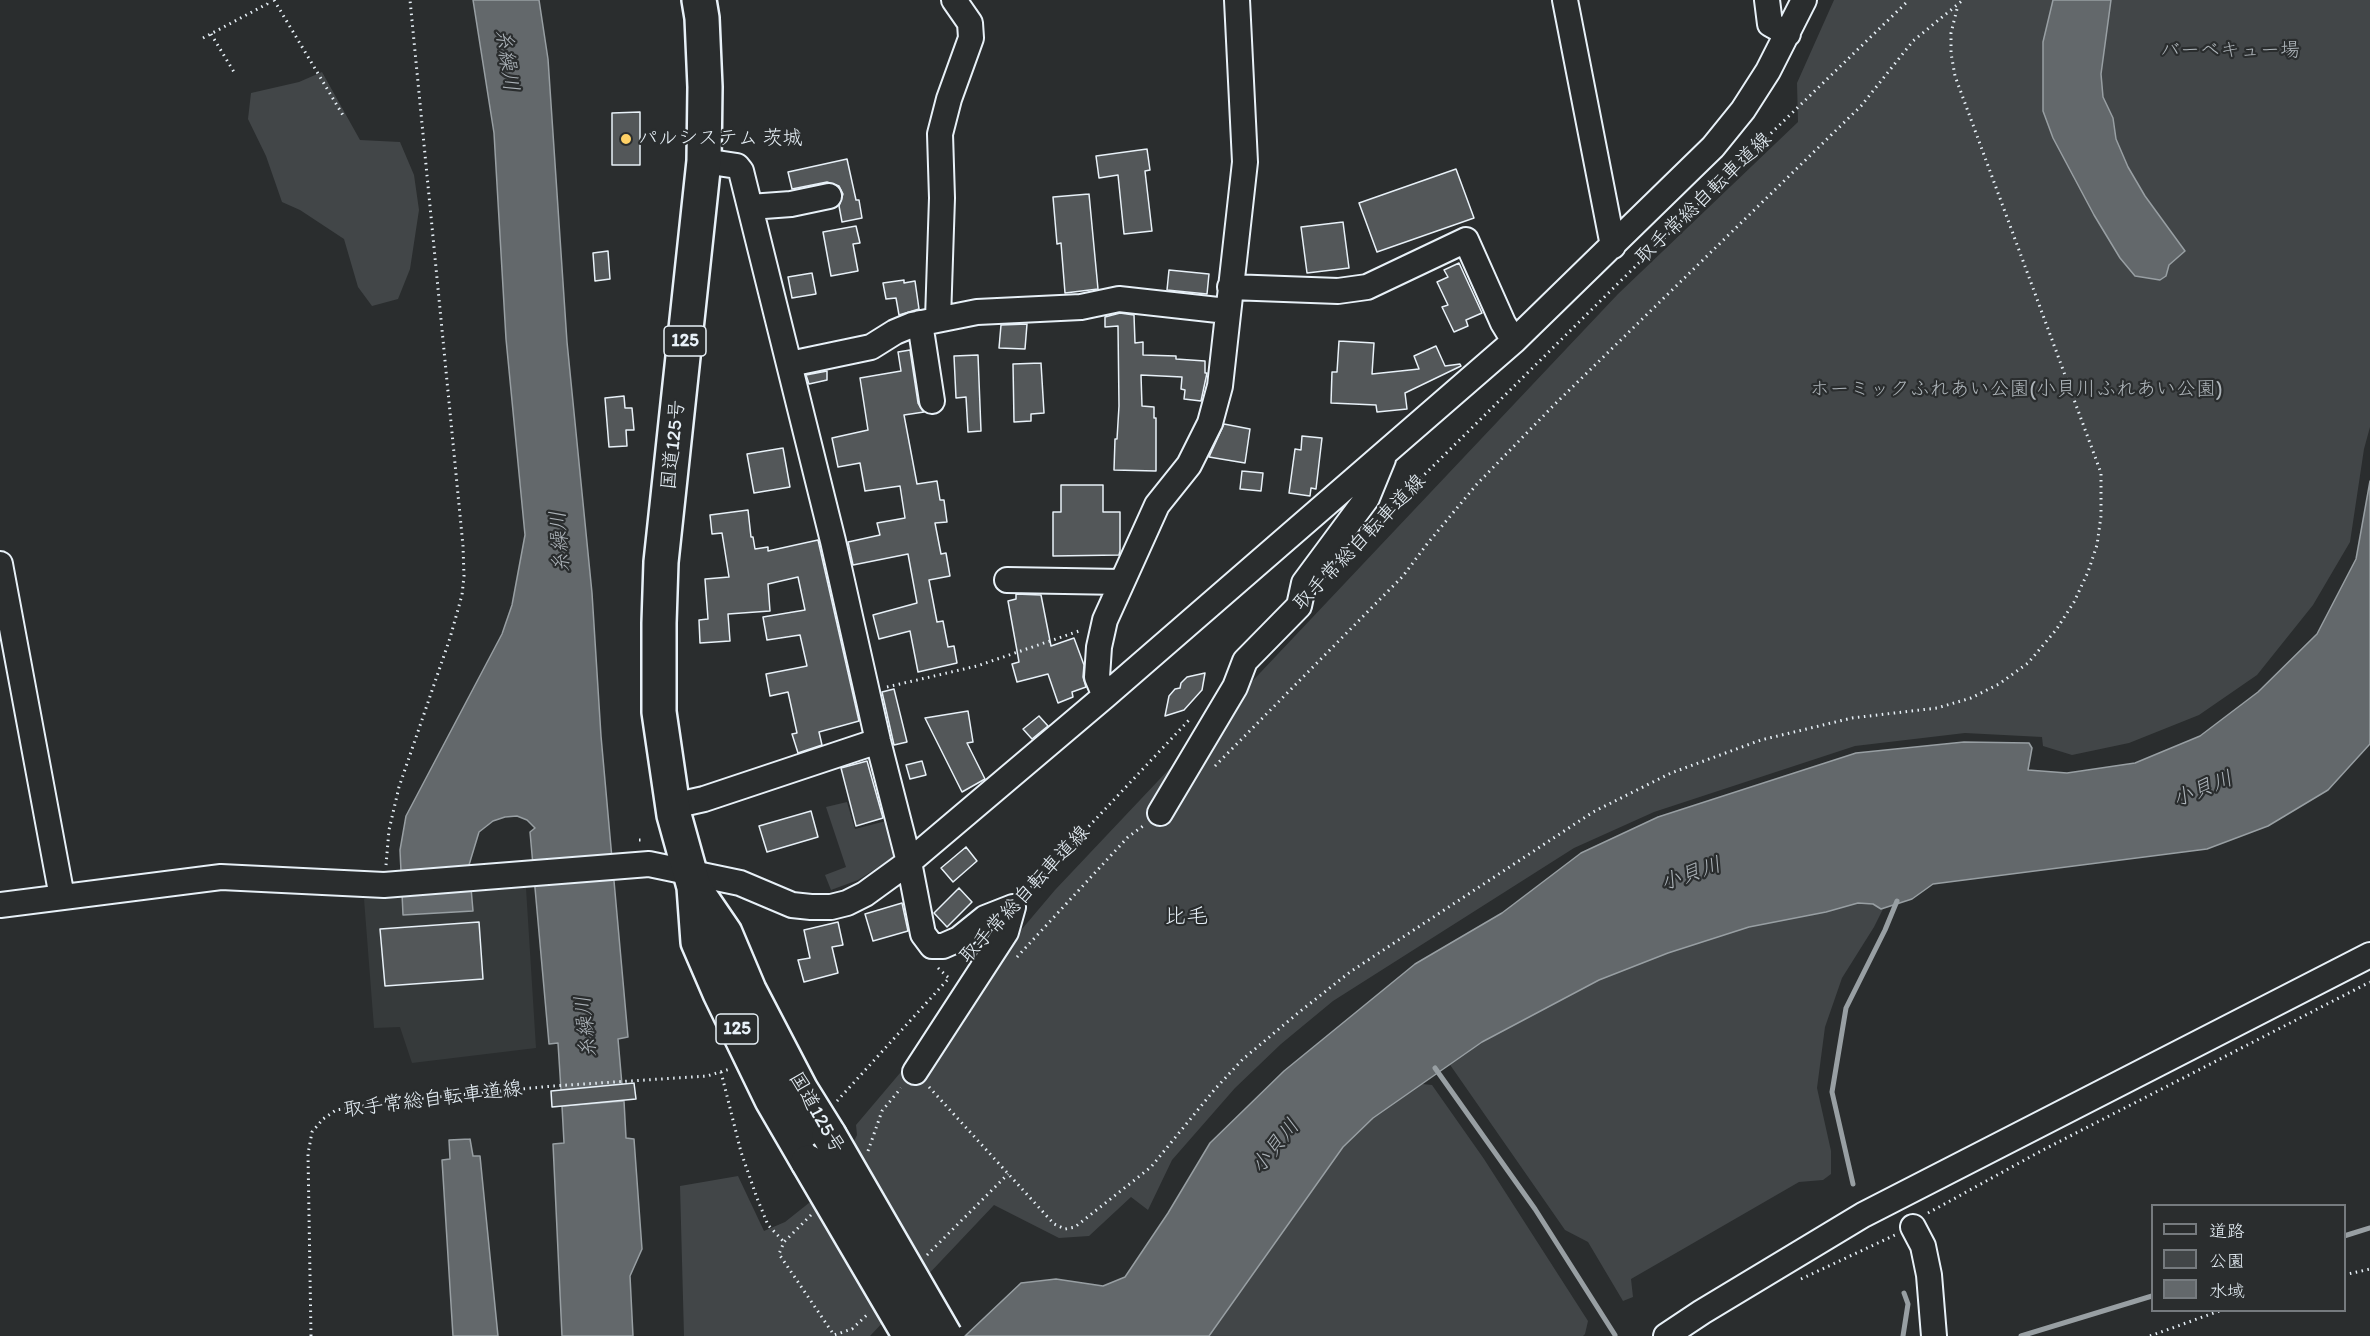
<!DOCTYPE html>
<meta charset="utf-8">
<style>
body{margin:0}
#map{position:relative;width:2370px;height:1336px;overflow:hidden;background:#2a2d2e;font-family:Itim,"Klee One",sans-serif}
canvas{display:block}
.legend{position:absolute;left:2151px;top:1204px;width:195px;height:108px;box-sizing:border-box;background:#2a2d2e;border:2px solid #767b7f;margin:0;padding:8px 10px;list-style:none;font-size:18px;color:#e8f1f8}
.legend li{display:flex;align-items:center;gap:12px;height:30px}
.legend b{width:30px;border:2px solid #767b7f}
</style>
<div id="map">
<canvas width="2370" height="1336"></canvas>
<ul class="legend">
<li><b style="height:8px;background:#2a2d2e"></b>道路</li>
<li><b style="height:16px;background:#424648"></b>公園</li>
<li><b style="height:16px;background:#63686b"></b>水域</li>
</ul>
</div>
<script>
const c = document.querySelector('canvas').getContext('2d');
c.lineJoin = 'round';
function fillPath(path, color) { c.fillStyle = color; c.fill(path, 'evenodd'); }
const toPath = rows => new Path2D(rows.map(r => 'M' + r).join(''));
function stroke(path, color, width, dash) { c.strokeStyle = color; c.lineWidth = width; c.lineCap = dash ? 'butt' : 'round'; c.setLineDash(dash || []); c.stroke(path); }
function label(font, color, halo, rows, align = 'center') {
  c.font = font + ' Itim,"Klee One",sans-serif'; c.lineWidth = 4.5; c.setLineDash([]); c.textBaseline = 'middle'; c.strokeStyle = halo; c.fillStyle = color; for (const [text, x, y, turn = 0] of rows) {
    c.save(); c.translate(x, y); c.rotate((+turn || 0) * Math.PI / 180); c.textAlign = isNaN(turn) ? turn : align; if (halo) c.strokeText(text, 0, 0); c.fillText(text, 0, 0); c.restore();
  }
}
fillPath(toPath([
 [526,888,536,1048,412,1063,400,1027,374,1028,364,899]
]), '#363a3b');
fillPath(toPath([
 [1834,0,2370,0,2370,427,2364,449,2350,542,2313,605,2257,675,2199,715,2129,743,2072,755,2043,746,2042,737,1965,733,1855,746,1654,812,1574,848,1333,1001,1281,1044,1235,1088,1172,1160,1148,1210,1131,1197,1089,1236,1059,1238,994,1205,870,1336,684,1336,680,1186,738,1176,764,1231,785,1222,834,1183,857,1135,856,1125,1055,890,1618,294,1798,122,1797,83],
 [322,72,360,140,400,142,414,175,419,210,410,269,398,299,372,306,358,287,344,239,300,210,282,202,266,156,248,119,251,93,299,82],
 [847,802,855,829,890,820,897,855,858,880,831,890,825,875,846,867,826,807],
 [1872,896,1885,905,1874,927,1842,978,1825,1027,1817,1088,1831,1151,1831,1174,1823,1180,1799,1182,1631,1279,1633,1297,1623,1301,1588,1242,1565,1230,1446,1059,1504,1025,1661,949],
 [1413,1083,1432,1085,1484,1159,1588,1321,1585,1334,1583,1336,1199,1336,1341,1140]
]), '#424648');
const water = toPath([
 [473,0,539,0,548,59,567,342,592,593,601,736,628,1037,618,1039,622,1085,561,1090,558,1043,549,1044,530,832,535,828,527,820,517,816,505,817,493,821,479,832,469,865,473,911,403,915,400,850,406,816,502,634,512,605,525,535,506,339,494,133,473,0],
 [2053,0,2111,0,2101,74,2103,97,2113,118,2116,139,2128,167,2145,196,2185,251,2169,265,2166,276,2160,280,2135,276,2120,258,2094,215,2053,138,2043,111,2043,42,2053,0],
 [2370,481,2370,744,2328,790,2268,826,2207,849,1933,884,1912,899,1881,909,1873,904,1858,903,1826,912,1749,927,1668,953,1599,980,1482,1042,1373,1118,1343,1147,1209,1336,965,1336,1021,1283,1056,1279,1103,1286,1125,1277,1168,1213,1210,1143,1284,1071,1415,964,1502,913,1581,853,1658,817,1856,753,1964,742,2029,743,2032,748,2028,770,2067,773,2135,763,2200,736,2258,692,2317,634,2356,559,2370,481],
 [624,1101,626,1138,634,1139,642,1249,630,1276,633,1336,562,1336,553,1144,564,1143,562,1106,624,1101],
 [470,1139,473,1156,480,1156,498,1336,453,1336,442,1160,450,1159,449,1140,470,1139]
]);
fillPath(water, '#63686b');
stroke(water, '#989fa3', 1.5);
stroke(toPath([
 [1435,1068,1535,1209,1615,1335],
 [1853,1184,1832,1092,1846,1008,1885,930,1897,901],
 [2344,1236,2370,1228],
 [1903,1336,1908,1304,1904,1293],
 [2021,1336,2152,1296]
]), '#989fa3', 5);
const building = toPath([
 [640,112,640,165,612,165,612,113,640,112],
 [1147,149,1150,170,1145,171,1152,231,1124,234,1118,175,1099,178,1096,156,1147,149],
 [847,159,856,200,859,200,862,218,842,222,839,206,843,194,839,186,827,182,792,189,788,172,847,159],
 [1456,169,1474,218,1377,252,1359,203,1456,169],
 [1089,194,1098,289,1065,293,1061,243,1057,244,1053,197,1089,194],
 [1343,222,1349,268,1307,273,1301,227,1343,222],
 [856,226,860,243,853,244,858,271,831,276,823,232,856,226],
 [608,251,610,279,595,281,593,253,608,251],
 [1459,263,1482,313,1466,320,1468,326,1454,332,1442,307,1448,305,1437,282,1448,277,1444,270,1459,263],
 [1169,270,1209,274,1207,294,1167,290,1169,270],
 [812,273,816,294,792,298,788,277,812,273],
 [904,280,904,283,915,281,919,309,899,315,896,298,886,299,883,283,904,280],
 [1120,313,1134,315,1135,343,1143,342,1143,355,1176,356,1176,359,1205,361,1205,373,1207,373,1201,401,1184,399,1185,390,1181,389,1182,377,1141,375,1142,406,1154,407,1154,418,1156,418,1156,471,1114,470,1115,439,1117,439,1119,406,1118,326,1105,327,1105,317,1120,313],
 [1027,324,1025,349,999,348,1001,325,1027,324],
 [1339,341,1374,343,1372,374,1419,369,1414,356,1436,346,1445,366,1460,364,1461,366,1405,393,1407,409,1377,412,1376,405,1331,403,1332,372,1337,372,1339,341],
 [910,350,918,403,924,412,904,415,917,484,937,481,940,500,944,500,947,522,935,523,941,554,946,553,950,576,929,580,937,622,943,621,948,647,954,646,957,663,918,672,910,631,879,639,873,615,917,603,908,554,853,565,848,542,880,535,877,523,905,518,900,486,865,491,860,463,838,467,832,438,868,430,860,378,901,371,898,352,910,350],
 [978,355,981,431,968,432,966,397,956,398,954,356,978,355],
 [1041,363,1044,413,1031,414,1031,421,1014,422,1013,364,1041,363],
 [827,371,827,380,809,384,806,375,827,371],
 [624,396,625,408,632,408,634,430,626,430,627,446,609,447,605,398,624,396],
 [1224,424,1250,429,1245,463,1209,457,1224,424],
 [1302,436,1322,438,1316,489,1311,488,1310,496,1289,493,1295,449,1301,450,1302,436],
 [783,448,790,487,754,493,747,454,783,448],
 [1242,471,1263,473,1261,491,1240,489,1242,471],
 [1061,485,1103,485,1103,512,1120,512,1120,551,1119,555,1053,556,1053,512,1061,512,1061,485],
 [748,510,751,537,753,537,755,549,768,547,768,551,818,540,859,721,819,732,822,745,798,753,792,734,797,733,788,692,770,696,766,674,807,666,800,635,767,640,763,617,805,610,798,577,768,584,770,611,728,614,730,641,700,643,699,620,708,619,705,579,729,577,722,533,712,534,710,515,748,510],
 [1016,594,1041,595,1051,646,1074,638,1084,665,1083,677,1086,687,1072,692,1073,697,1058,703,1048,674,1017,682,1012,664,1019,662,1008,601,1016,599,1016,594],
 [1205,673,1202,690,1184,710,1165,716,1169,696,1175,689,1180,688,1181,683,1187,677,1205,673],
 [894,689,907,742,894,745,882,692,894,689],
 [968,711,973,742,967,743,985,779,962,792,925,718,968,711],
 [1039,716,1048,726,1032,739,1023,729,1039,716],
 [867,761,883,818,856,826,841,768,867,761],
 [922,761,926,775,910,779,906,765,922,761],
 [811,811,818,837,767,852,759,826,811,811],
 [966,847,977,861,953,882,941,868,966,847],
 [959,888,972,902,947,927,934,913,959,888],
 [902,903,908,931,873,941,865,914,902,903],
 [479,922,483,979,385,986,380,929,479,922],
 [838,922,843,945,832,947,838,973,804,982,798,960,810,958,804,930,838,922],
 [634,1083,636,1099,552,1107,551,1091,634,1083]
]);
fillPath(building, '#535759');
stroke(building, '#e8f1f8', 1.5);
const minor = toPath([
 [1565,0,1613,246],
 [1767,0,1770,24,1788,34],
 [704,161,737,166,741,171,833,541,878,741,909,862,923,934,932,946,943,946,959,939,985,918,1013,907],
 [750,207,791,204,829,196],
 [1230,287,1338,291,1367,287,1466,240,1503,323,1514,341],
 [938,319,942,198,940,134,949,99,971,38,970,23,954,0],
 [920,323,932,401],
 [790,364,871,347,895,332,912,325,977,312,1081,307,1119,299,1227,311],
 [0,564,62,897],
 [1007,580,1122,582],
 [1105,696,1097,677,1099,647,1105,620,1157,505,1189,465,1210,423,1220,386,1245,162,1237,0],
 [673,806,704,799,878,741],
 [1160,813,1235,687,1245,661,1299,606,1304,583,1367,498,1383,459],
 [0,905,221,877,384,885,649,864,740,883,792,905,811,907,831,907,847,903,865,894,909,862,1105,696,1514,341,1713,147,1743,110,1768,71,1804,0],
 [915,1072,1006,932,1013,907],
 [1913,1227,1923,1246,1929,1275,1934,1336],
 [1666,1336,1702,1312,1863,1215,2370,955]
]);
const highway = toPath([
 [699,0,702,18,705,87,704,161,661,562,659,623,659,712,674,815,694,887,698,942,720,993,772,1100,808,1162],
 [695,889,725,933,749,990,801,1090,829,1135]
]);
stroke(minor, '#e8f1f8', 28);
stroke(highway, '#e8f1f8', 38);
stroke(toPath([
 [274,0,344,117],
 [211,34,234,72],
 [203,38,267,4,269,0],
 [1371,531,1419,480,1735,168,1909,0],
 [887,687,977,666,1082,630],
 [1215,766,1403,576,1427,544,1477,484,1555,404,1861,106,1913,41,1963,0],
 [639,840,645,840],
 [386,865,389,830,399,787,450,638,462,595,464,576,463,546,410,0],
 [1027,892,1189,720],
 [1017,957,1128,837,1143,826],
 [938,968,949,978],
 [721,1072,741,1152,757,1198,768,1225,784,1242],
 [929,1087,1054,1224,1065,1229,1075,1227,1151,1167,1215,1089,1243,1059,1298,1013,1350,972,1593,812,1671,773,1761,740,1852,718,1937,708,1971,698,1999,684,2028,663,2056,630,2074,602,2088,572,2097,545,2101,516,2101,473,1955,76,1951,53,1951,33,1958,5],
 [837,1101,950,977],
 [868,1151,882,1111,901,1088],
 [1928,1213,2041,1151,2370,982],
 [811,1215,784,1242,779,1254,834,1335,852,1329,869,1313],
 [927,1255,1008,1174],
 [2344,1275,2370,1269],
 [1801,1279,1895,1235],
 [311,1336,308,1154,312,1132,323,1119,336,1110,406,1100,553,1086,707,1076,730,1069],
 [2150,1336,2222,1310]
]), '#e8f1f8', 3, [1.5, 4.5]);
stroke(minor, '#2a2d2e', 24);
stroke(highway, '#2a2d2e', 33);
const highwayBridge = toPath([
 [829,1135,945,1336],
 [808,1162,910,1336]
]);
stroke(highwayBridge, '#e8f1f8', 38, []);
stroke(highwayBridge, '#2a2d2e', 33);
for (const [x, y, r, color] of [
 [626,139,6,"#ffd166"]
]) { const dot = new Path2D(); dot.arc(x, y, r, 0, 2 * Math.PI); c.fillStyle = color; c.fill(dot); stroke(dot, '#2a2d2e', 2); }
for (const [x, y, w] of [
 [685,341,42],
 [737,1029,42]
]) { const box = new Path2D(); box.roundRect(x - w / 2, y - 15, w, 30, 4.5); c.fillStyle = '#2a2d2e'; c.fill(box); stroke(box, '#e8f1f8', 1.5); }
label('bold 18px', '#e8f1f8', null, [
 ["125",685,341],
 ["125",737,1029]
]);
label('20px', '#aeb5ba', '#2a2d2e', [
 ["バーベキュー場",2230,51],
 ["ホーミックふれあい公園(小貝川ふれあい公園)",2016,390]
]);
label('20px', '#e8f1f8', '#2a2d2e', [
 ["パルシステム 茨城",638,139]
], 'left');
label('20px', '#e8f1f8', '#2a2d2e', [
 ["取手常総自転車道線",1704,199,-44],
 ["国道125号",674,445,-84],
 ["取手常総自転車道線",1360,543,-46],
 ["取手常総自転車道線",1025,895,-47],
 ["取手常総自転車道線",433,1100,-7],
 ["国道125号",816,1113,60]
]);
label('italic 21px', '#acb3b9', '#2a2d2e', [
 ["糸繰川",506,60,82],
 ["糸繰川",561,542,-94],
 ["小貝川",2203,790,-22],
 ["小貝川",1691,875,-19],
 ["糸繰川",587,1027,-96],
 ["小貝川",1276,1147,-51]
]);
label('22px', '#e8f1f8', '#2a2d2e', [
 ["比毛",1186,917]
]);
</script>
